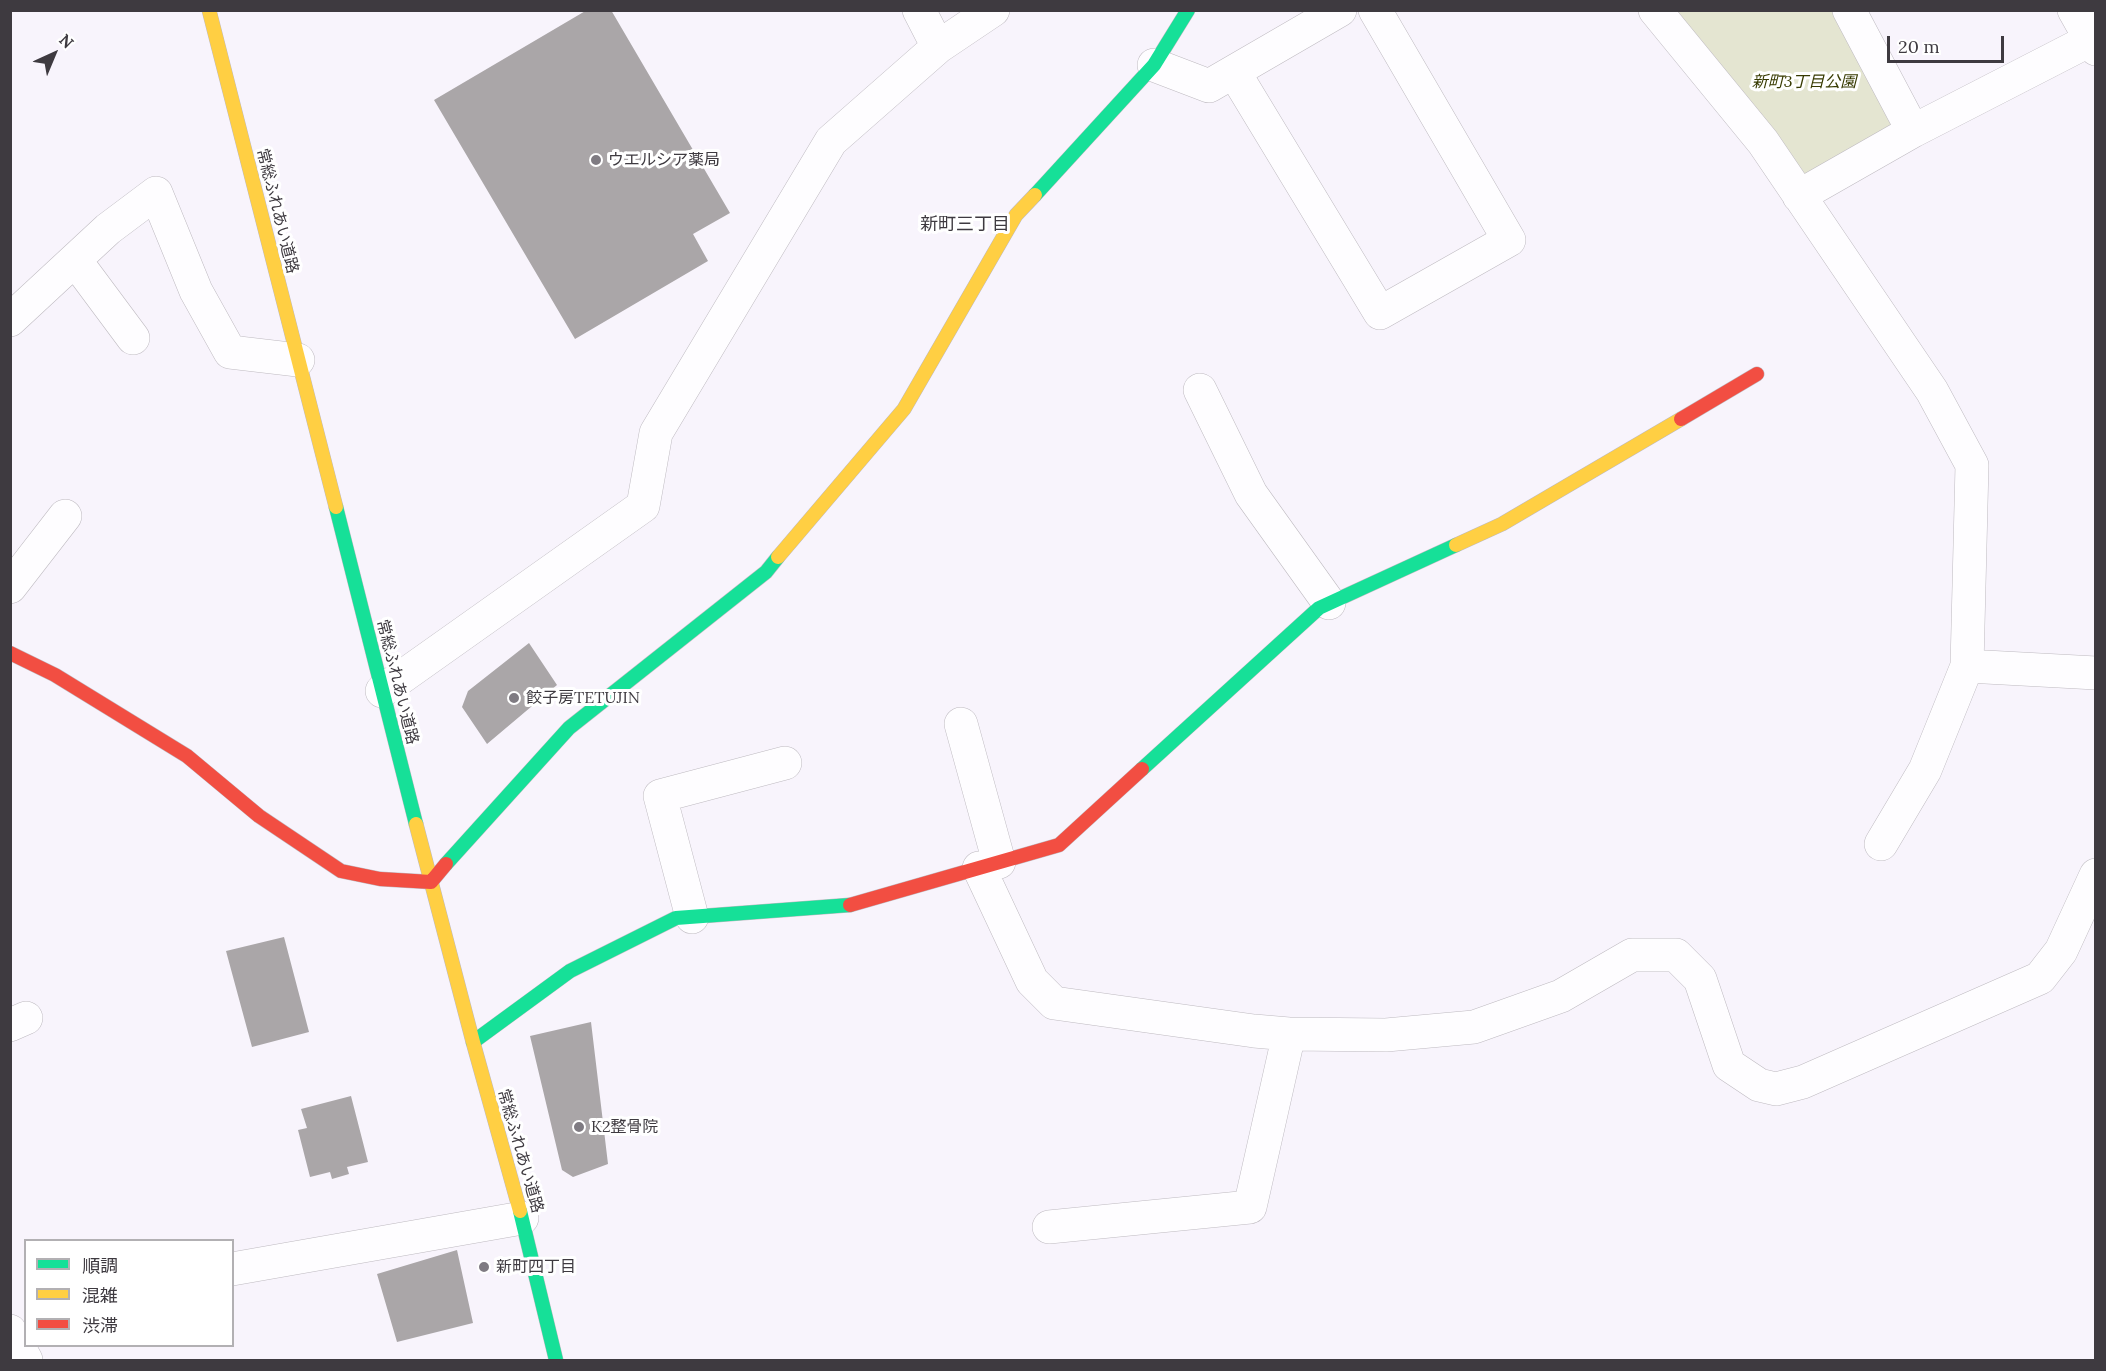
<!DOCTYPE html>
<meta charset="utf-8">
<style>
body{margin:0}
#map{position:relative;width:2106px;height:1371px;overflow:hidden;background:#f8f4fc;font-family:Lora,"Noto Sans JP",serif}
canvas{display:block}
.frame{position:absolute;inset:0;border:12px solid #3e3a40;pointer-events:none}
.legend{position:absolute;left:24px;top:1239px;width:210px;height:108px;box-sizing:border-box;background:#fff;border:2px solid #b2b0b3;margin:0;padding:8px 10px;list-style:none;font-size:18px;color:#3e3a40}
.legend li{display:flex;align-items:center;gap:12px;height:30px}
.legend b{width:30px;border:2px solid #b2b0b3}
.north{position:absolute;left:24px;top:24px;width:60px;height:60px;-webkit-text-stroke:4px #fff;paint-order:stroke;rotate:44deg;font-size:16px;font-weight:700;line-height:24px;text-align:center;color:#3e3a40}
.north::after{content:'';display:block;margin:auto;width:21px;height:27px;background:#3e3a40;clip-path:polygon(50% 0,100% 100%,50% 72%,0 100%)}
.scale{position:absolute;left:1887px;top:36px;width:117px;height:27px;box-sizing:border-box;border:3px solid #3e3a40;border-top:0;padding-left:8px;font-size:18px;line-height:21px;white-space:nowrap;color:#3e3a40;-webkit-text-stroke:4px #fff;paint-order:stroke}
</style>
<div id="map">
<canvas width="2106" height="1371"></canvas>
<div class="frame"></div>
<ul class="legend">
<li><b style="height:8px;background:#16e098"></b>順調</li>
<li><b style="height:8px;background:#ffcf43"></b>混雑</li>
<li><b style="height:8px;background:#f24e42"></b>渋滞</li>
</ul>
<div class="north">N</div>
<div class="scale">20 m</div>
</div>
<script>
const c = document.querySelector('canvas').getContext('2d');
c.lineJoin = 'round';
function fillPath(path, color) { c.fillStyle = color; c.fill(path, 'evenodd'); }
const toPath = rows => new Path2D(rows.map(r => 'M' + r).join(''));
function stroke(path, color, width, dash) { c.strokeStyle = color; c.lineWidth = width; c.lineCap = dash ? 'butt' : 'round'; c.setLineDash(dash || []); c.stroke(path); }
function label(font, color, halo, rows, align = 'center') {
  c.font = font + ' Lora,"Noto Sans JP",serif'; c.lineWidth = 6; c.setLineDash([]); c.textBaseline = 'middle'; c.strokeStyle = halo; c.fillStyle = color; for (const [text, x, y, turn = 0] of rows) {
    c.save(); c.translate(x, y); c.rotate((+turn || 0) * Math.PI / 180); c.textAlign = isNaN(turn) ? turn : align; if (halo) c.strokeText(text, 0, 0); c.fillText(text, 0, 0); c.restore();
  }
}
fillPath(toPath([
 [1678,11,1837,11,1913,131,1799,196]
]), '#e4e5d1');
fillPath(toPath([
 [587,10,611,10,730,213,693,234,708,261,575,339,434,100],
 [529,643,557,685,487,744,462,707,468,691],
 [284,937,309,1032,252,1047,226,951],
 [591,1022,608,1164,573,1177,562,1170,530,1036],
 [351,1096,368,1162,347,1167,349,1174,332,1179,330,1172,310,1177,298,1130,307,1128,301,1109],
 [457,1250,473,1323,397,1342,377,1274]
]), '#aaa6a8');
const street = toPath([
 [919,10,938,47],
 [1655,10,1763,142,1932,391,1972,465,1967,666,1925,770,1881,844],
 [1849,10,1913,131],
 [2074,10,2096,49],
 [1154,65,1209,86,1340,10],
 [1234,72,1380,313,1509,240,1375,10],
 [1799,196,1913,131,2090,40],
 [75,260,133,338],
 [10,320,108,229,156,193,196,291,230,352,298,360],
 [1200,390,1251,494,1329,603],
 [10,587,65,516],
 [1967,666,2096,673],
 [382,691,643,506,656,433,831,141,938,47,993,10],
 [961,724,999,862],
 [979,868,1032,981,1054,1003,1254,1031,1289,1034,1386,1035,1474,1027,1561,996,1632,955,1676,955,1700,979,1729,1065,1759,1085,1776,1089,1803,1082,2040,978,2061,951,2096,875],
 [692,917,660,796,785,763],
 [10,1025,26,1018],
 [1049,1227,1250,1207,1289,1034],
 [232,1269,522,1218],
 [10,1331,26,1360]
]);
const fast = toPath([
 [1035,195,1154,65,1188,10],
 [336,507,416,824],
 [1142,769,1319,608,1456,545],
 [446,864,569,728,766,572,778,557],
 [473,1042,570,971,676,918,850,905],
 [520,1211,556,1360]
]);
const slow = toPath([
 [209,10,336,507],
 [1456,545,1502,524,1681,419],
 [778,557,904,409,1016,215,1035,195],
 [416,824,473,1042,520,1211]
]);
const jam = toPath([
 [1681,419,1757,374],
 [10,653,55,675,187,756,259,816,341,871,380,879,431,882,446,864],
 [850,905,1059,845,1142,769]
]);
stroke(street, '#bebac0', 34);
stroke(fast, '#bebac0', 15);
stroke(slow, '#bebac0', 15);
stroke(jam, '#bebac0', 15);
stroke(street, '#fefdff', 33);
stroke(fast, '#16e098', 14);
stroke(slow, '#ffcf43', 14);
stroke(jam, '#f24e42', 14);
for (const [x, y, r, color] of [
 [596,160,6,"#7f7b82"],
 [514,698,6,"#7f7b82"],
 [579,1127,6,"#7f7b82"],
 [484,1267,6,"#7f7b82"]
]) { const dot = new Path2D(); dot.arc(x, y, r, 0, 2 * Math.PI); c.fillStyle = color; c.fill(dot); stroke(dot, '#fff', 2); }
label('italic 16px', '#373a01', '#fff', [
 ["新町3丁目公園",1804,82]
]);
label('16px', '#3e3a40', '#fff', [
 ["ウエルシア薬局",608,160],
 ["餃子房TETUJIN",526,698],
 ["K2整骨院",591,1127],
 ["新町四丁目",496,1267]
], 'left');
label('16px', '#3e3a40', '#fff', [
 ["常総ふれあい道路",277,211,76],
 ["常総ふれあい道路",397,682,76],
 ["常総ふれあい道路",520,1151,74]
]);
label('18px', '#3e3a40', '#fff', [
 ["新町三丁目",965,225]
]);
</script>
